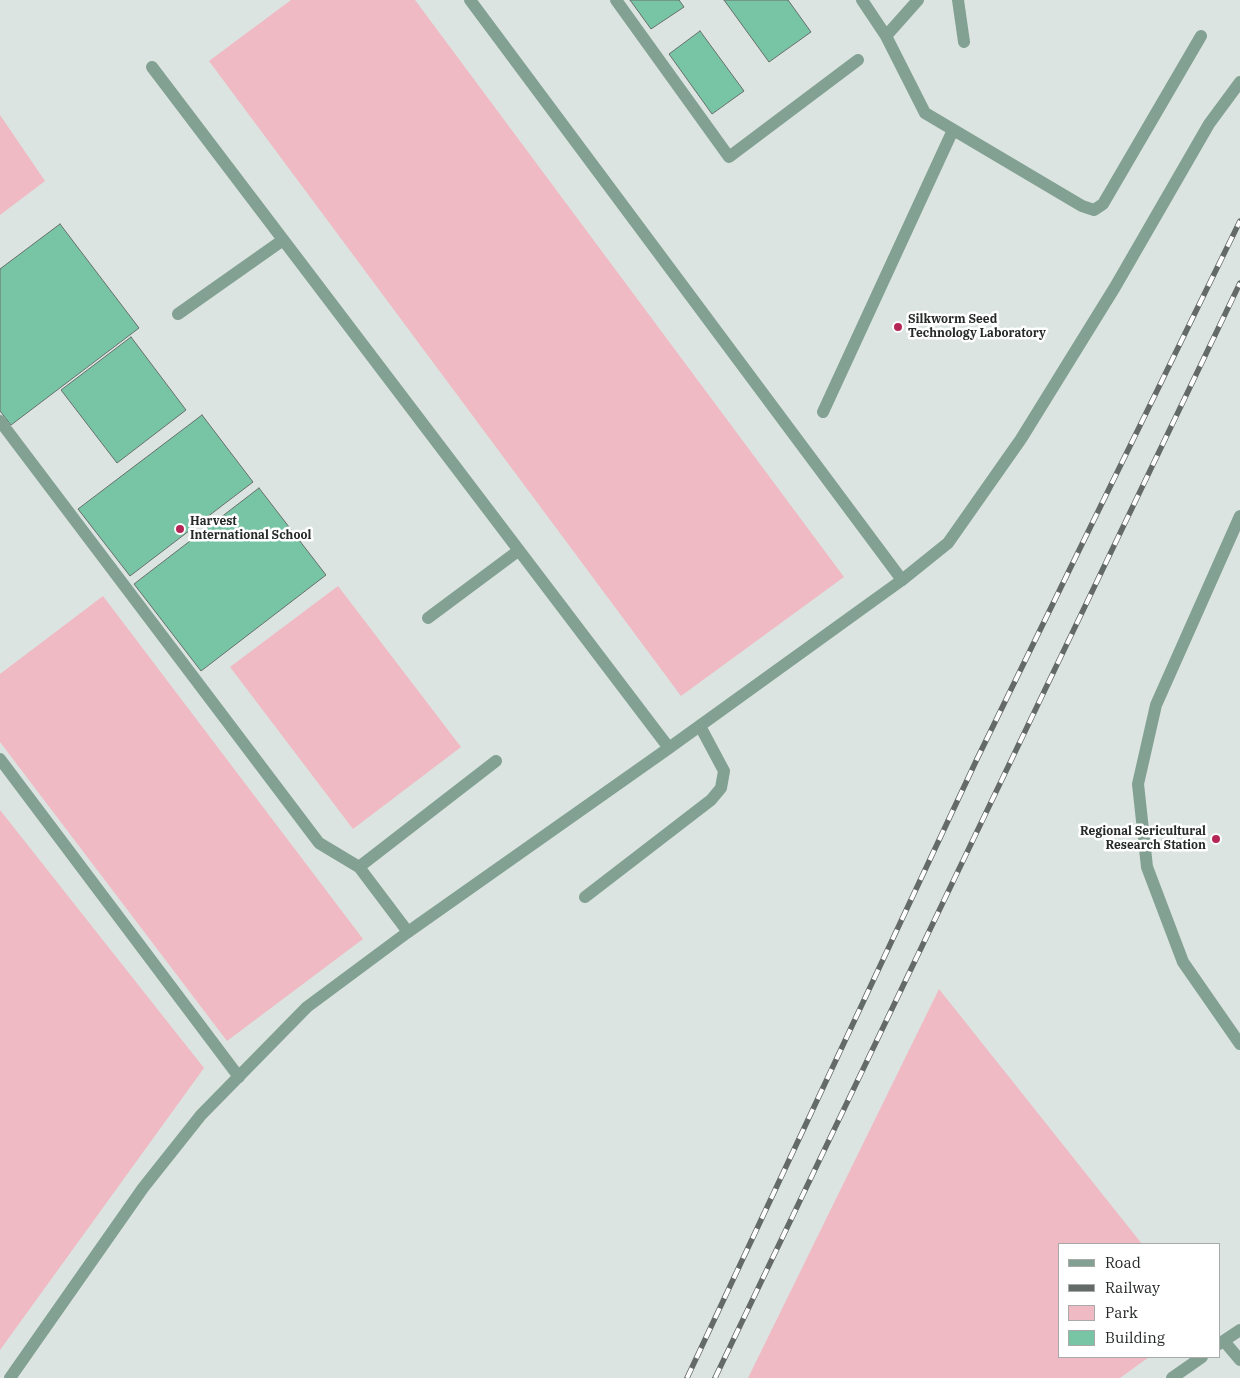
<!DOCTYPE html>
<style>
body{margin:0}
#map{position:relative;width:1240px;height:1378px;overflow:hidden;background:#dbe4e0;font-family:"IBM Plex Serif",serif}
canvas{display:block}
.legend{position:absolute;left:1058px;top:1243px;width:162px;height:115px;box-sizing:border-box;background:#fff;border:1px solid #a8a9a9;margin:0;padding:6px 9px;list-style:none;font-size:15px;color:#252927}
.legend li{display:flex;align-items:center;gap:10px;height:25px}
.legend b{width:25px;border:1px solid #a8a9a9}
</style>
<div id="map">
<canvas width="1240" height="1378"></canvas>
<ul class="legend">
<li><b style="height:6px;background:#82a193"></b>Road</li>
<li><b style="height:6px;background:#646a67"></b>Railway</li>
<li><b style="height:14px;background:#f0bac4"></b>Park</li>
<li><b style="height:14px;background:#78c5a6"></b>Building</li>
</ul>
</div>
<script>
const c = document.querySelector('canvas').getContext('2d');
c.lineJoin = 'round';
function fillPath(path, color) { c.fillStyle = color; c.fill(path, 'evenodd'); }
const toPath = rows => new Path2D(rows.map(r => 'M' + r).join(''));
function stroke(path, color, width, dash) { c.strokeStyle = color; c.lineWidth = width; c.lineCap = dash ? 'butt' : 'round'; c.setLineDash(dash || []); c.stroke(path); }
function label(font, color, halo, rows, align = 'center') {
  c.font = font + ' "IBM Plex Serif",serif'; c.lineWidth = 5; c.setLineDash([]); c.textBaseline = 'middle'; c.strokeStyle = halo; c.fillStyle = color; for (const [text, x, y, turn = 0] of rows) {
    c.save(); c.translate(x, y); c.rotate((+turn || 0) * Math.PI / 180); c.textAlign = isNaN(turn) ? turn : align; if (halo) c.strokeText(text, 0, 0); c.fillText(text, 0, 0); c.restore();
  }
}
fillPath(toPath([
 [291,0,415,0,844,577,681,696,209,61],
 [0,115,45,181,0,215],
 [338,586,461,747,353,829,230,667],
 [103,596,363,939,227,1041,0,742,0,674],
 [0,810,204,1068,0,1350],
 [939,989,1142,1244,1059,1244,1059,1357,1149,1357,1120,1378,748,1378]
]), '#f0bac4');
const building = toPath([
 [630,0,679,0,684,7,651,29,630,0],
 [724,0,788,0,811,32,769,62,724,0],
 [700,31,744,91,712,114,669,54,700,31],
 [60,224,139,328,11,425,0,411,0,269,60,224],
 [131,337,186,410,117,463,61,390,131,337],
 [202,415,253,482,130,576,78,509,202,415],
 [259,488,326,575,201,671,134,584,259,488]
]);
fillPath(building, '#78c5a6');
stroke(building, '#666f6b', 1);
stroke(toPath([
 [616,0,729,157,858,60],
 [862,0,886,36],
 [918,0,886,36,925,113,1082,206,1094,210,1103,204,1201,36],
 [958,0,964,42],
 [823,412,953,130],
 [0,421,319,843,359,867,408,932],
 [902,580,948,543,1021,439,1115,287,1209,124,1240,82],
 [0,759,239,1077],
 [359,867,496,761],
 [585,897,711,800,721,788,724,771,700,726],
 [1224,1341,1240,1360],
 [1219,1344,1240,1330],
 [1172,1378,1202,1357]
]), '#82a193', 12);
stroke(toPath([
 [152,67,669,748],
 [178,314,283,240],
 [428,618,518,551],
 [10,1378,143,1188,201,1115,307,1007,408,932,669,748,902,580,470,0]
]), '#82a193', 12);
stroke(toPath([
 [1240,516,1156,705,1138,784,1147,867,1183,962,1240,1044]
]), '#82a193', 12);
const rail = toPath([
 [687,1378,977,759,1240,221],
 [715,1378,1240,283]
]);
stroke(rail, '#646a67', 5.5);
stroke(rail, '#fff', 4, [11]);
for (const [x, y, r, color] of [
 [898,327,5,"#b52656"],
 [180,529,5,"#b52656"],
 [1216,839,5,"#b52656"]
]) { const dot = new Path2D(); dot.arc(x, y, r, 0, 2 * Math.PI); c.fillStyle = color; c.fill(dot); stroke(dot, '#fff', 2); }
label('bold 12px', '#252927', '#fff', [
 ["Silkworm Seed",908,320],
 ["Technology Laboratory",908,334],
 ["Harvest",190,522],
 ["International School",190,536],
 ["Regional Sericultural",1206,832,"right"],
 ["Research Station",1206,846,"right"]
], 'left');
</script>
